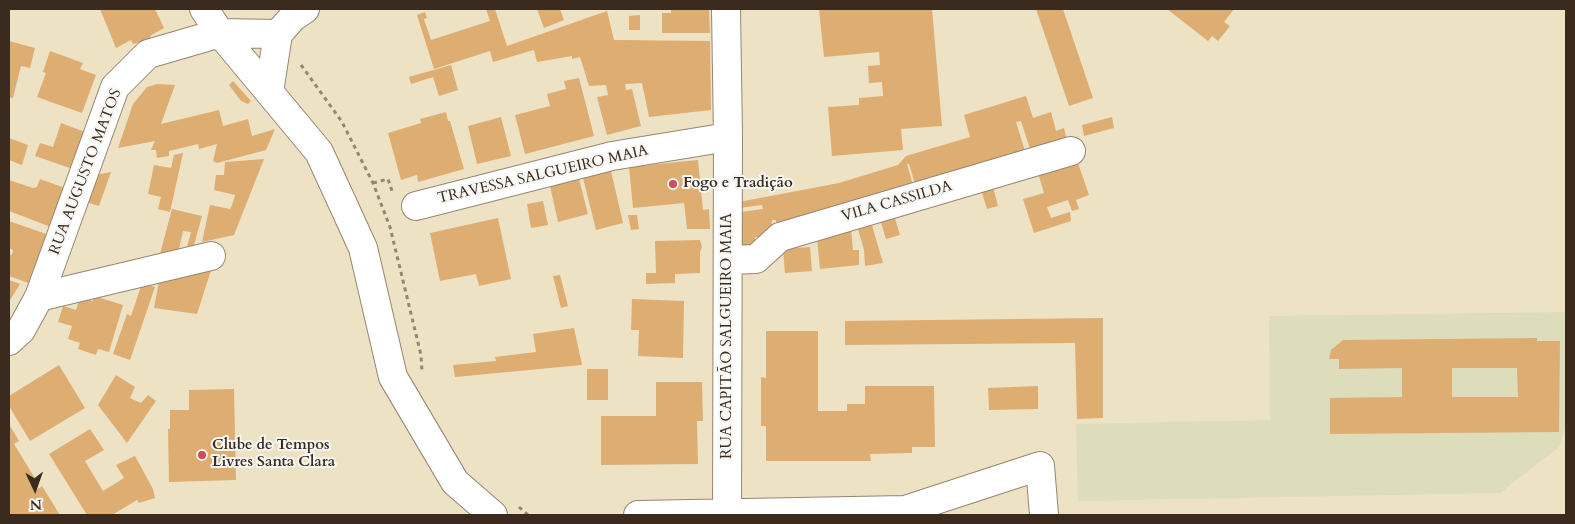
<!DOCTYPE html>
<meta charset="utf-8">
<style>
body{margin:0}
#map{position:relative;width:1575px;height:524px;overflow:hidden;background:#eee2c5;font-family:Cardo,serif}
canvas{display:block}
.frame{position:absolute;inset:0;border:10px solid #3b2a1e;pointer-events:none}
.north{position:absolute;left:10px;top:464px;width:50px;height:50px;-webkit-text-stroke:4px #f6f6f2;paint-order:stroke;rotate:177deg;font-size:14px;font-weight:700;line-height:20px;text-align:center;color:#3b2a1e}
.north::after{content:'';display:block;margin:auto;width:18px;height:22px;background:#3b2a1e;clip-path:polygon(50% 0,100% 100%,50% 72%,0 100%)}
</style>
<div id="map">
<canvas width="1575" height="524"></canvas>
<div class="frame"></div>
<div class="north">N</div>
</div>
<script>
const c = document.querySelector('canvas').getContext('2d');
c.lineJoin = 'round';
function fillPath(path, color) { c.fillStyle = color; c.fill(path, 'evenodd'); }
const toPath = rows => new Path2D(rows.map(r => 'M' + r).join(''));
function stroke(path, color, width, dash) { c.strokeStyle = color; c.lineWidth = width; c.lineCap = dash ? 'butt' : 'round'; c.setLineDash(dash || []); c.stroke(path); }
function label(font, color, halo, rows, align = 'center') {
  c.font = font + ' Cardo,serif'; c.lineWidth = 4; c.setLineDash([]); c.textBaseline = 'middle'; c.strokeStyle = halo; c.fillStyle = color; for (const [text, x, y, turn = 0] of rows) {
    c.save(); c.translate(x, y); c.rotate((+turn || 0) * Math.PI / 180); c.textAlign = isNaN(turn) ? turn : align; if (halo) c.strokeText(text, 0, 0); c.fillText(text, 0, 0); c.restore();
  }
}
fillPath(toPath([
 [1566,312,1566,426,1559,447,1500,493,1078,501,1076,424,1270,420,1269,316]
]), '#deddbb');
fillPath(toPath([
 [100,9,155,9,164,28,150,36,151,39,133,44,131,40,116,48],
 [486,9,495,9,507,46,607,11,614,40,710,41,711,110,649,117,642,83,625,84,626,90,632,89,641,126,607,135,597,97,608,95,606,85,589,86,580,57,572,59,572,56,537,62,534,50,493,62,490,51,434,69,417,15,425,12,427,18,424,19,431,40,490,21],
 [537,9,560,9,564,20,544,28],
 [671,9,709,9,710,33,662,33,662,13,671,13],
 [819,9,932,9,942,126,901,129,903,150,832,156,828,107,859,105,859,98,883,96,882,82,869,83,868,66,880,65,879,52,824,57],
 [1036,9,1063,9,1093,98,1069,106],
 [1167,9,1234,9,1224,22,1230,26,1218,41,1212,36,1208,41],
 [640,15,640,30,629,30,629,16],
 [9,41,35,48,30,68,21,66,13,98,9,97],
 [50,51,83,63,80,69,96,75,82,113,37,97,46,73,43,72],
 [451,65,458,90,439,96,433,77,411,84,409,77],
 [579,78,594,136,525,154,515,115,550,106,547,94,566,89,564,81],
 [233,81,251,101,248,104,241,101,229,85],
 [157,84,175,85,161,124,219,110,223,126,248,119,252,136,275,129,266,150,217,163,213,161,217,144,199,149,198,144,169,151,169,156,157,158,156,150,151,150,155,141,118,148,133,104,147,87],
 [1026,96,1033,118,1051,112,1056,131,1064,128,1067,141,1031,152,1021,121,1016,122,1025,151,915,184,909,164,907,164,913,185,777,229,776,220,772,220,771,237,755,237,755,248,741,251,740,212,763,209,762,205,739,208,739,202,839,183,898,165,906,156,970,137,964,115],
 [446,112,448,121,450,121,464,169,418,182,417,175,401,180,388,133,421,123,420,119],
 [501,117,511,156,477,164,468,126],
 [1112,117,1114,128,1084,136,1082,125],
 [61,123,85,132,73,169,35,156,40,143,53,147],
 [9,138,28,145,22,165,9,160],
 [183,153,170,212,158,209,161,197,148,194,154,165,171,168,174,155],
 [264,159,234,235,202,242,210,205,230,209,232,205,235,195,214,190,216,175,224,175,225,162],
 [698,160,703,210,709,209,710,229,687,229,684,203,633,208,629,167],
 [1077,160,1089,195,1076,200,1079,209,1072,211,1068,200,1047,207,1051,218,1070,212,1071,221,1034,233,1023,199,1044,193,1038,173],
 [611,171,623,223,596,230,583,178],
 [111,172,99,206,86,202,96,175],
 [40,179,65,188,51,227,9,211,9,180,33,188,37,187],
 [579,179,588,214,558,222,550,186],
 [993,187,998,206,987,209,981,190],
 [543,201,548,225,531,228,527,204],
 [172,209,202,216,194,245,187,247,191,232,183,231,179,249,160,254],
 [628,215,637,215,639,229,631,230],
 [894,215,900,235,886,239,880,219],
 [498,218,511,279,479,286,476,274,440,281,430,233],
 [9,221,49,235,31,284,9,276,9,254,12,255,13,250,9,248],
 [871,222,883,263,865,266,864,250,857,226],
 [851,228,853,250,859,250,859,265,820,269,817,238],
 [700,240,702,247,700,252,700,273,675,274,675,283,646,284,646,273,656,273,655,241],
 [810,247,812,271,785,273,783,249],
 [213,264,197,314,154,308,160,276],
 [560,275,568,306,561,308,553,276],
 [9,280,20,284,9,302],
 [142,283,155,287,130,360,113,354,127,314,131,316],
 [94,296,123,305,109,352,98,349,96,355,78,349,80,343,68,339,72,326,58,322,63,306,76,310,80,297,93,301],
 [632,299,684,301,683,358,638,356,639,330,631,330],
 [1103,318,1103,418,1077,419,1075,343,845,345,845,321],
 [574,328,582,365,455,377,453,365,496,361,495,357,536,352,533,334],
 [766,331,818,331,818,411,847,411,847,404,865,404,865,386,934,386,935,447,912,447,912,453,870,454,871,461,766,461,766,426,761,426,761,377,766,378],
 [1537,338,1537,341,1560,341,1559,432,1330,434,1330,398,1402,397,1402,368,1339,369,1339,359,1329,359,1331,350,1343,340],
 [1452,368,1517,368,1518,397,1452,397],
 [59,365,85,408,30,441,9,406,9,396],
 [587,369,608,369,608,400,587,400],
 [116,375,135,387,130,398,141,403,148,395,156,401,127,443,98,405],
 [656,382,702,382,703,421,697,421,698,464,601,465,601,416,656,416],
 [1038,386,1038,409,989,410,988,388],
 [234,389,236,480,169,482,168,429,170,429,170,410,189,410,189,390],
 [9,424,19,441,14,444,36,480,32,482,36,490,42,486,60,515,9,515],
 [90,429,104,450,85,461,103,491,124,478,116,465,135,456,153,489,155,498,139,503,137,500,112,515,87,515,49,454]
]), '#ddad72');
const minor = toPath([
 [204,9,220,33,319,152,363,248,393,377,455,482,493,515],
 [726,9,728,137,727,513],
 [269,92,278,34],
 [416,206,612,156,728,137],
 [728,260,756,259,780,237,1071,151],
 [39,297,211,256],
 [9,341,21,330,39,297,115,87,148,54,220,33,278,34,293,17,305,9],
 [638,515,905,510,1040,466,1044,515]
]);
stroke(minor, '#948672', 30);
stroke(toPath([
 [301,65,342,122,373,183,390,227,421,355,422,371],
 [373,183,388,179,393,194],
 [519,507,528,515]
]), '#948672', 3, [4, 4]);
stroke(minor, '#fff', 28);
for (const [x, y, r, color] of [
 [673,184,5,"#d1495b"],
 [202,455,5,"#d1495b"]
]) { const dot = new Path2D(); dot.arc(x, y, r, 0, 2 * Math.PI); c.fillStyle = color; c.fill(dot); stroke(dot, '#f6f6f2', 2); }
label('15px', '#3b2a1e', '#f6f6f2', [
 ["RUA AUGUSTO MATOS",86,172,-69],
 ["TRAVESSA SALGUEIRO MAIA",543,175,-13],
 ["VILA CASSILDA",897,202,-16],
 ["RUA CAPITÃO SALGUEIRO MAIA",728,336,-90]
]);
label('bold 15px', '#3b2a1e', '#f6f6f2', [
 ["Fogo e Tradição",683,184],
 ["Clube de Tempos",212,446],
 ["Livres Santa Clara",212,463]
], 'left');
</script>
